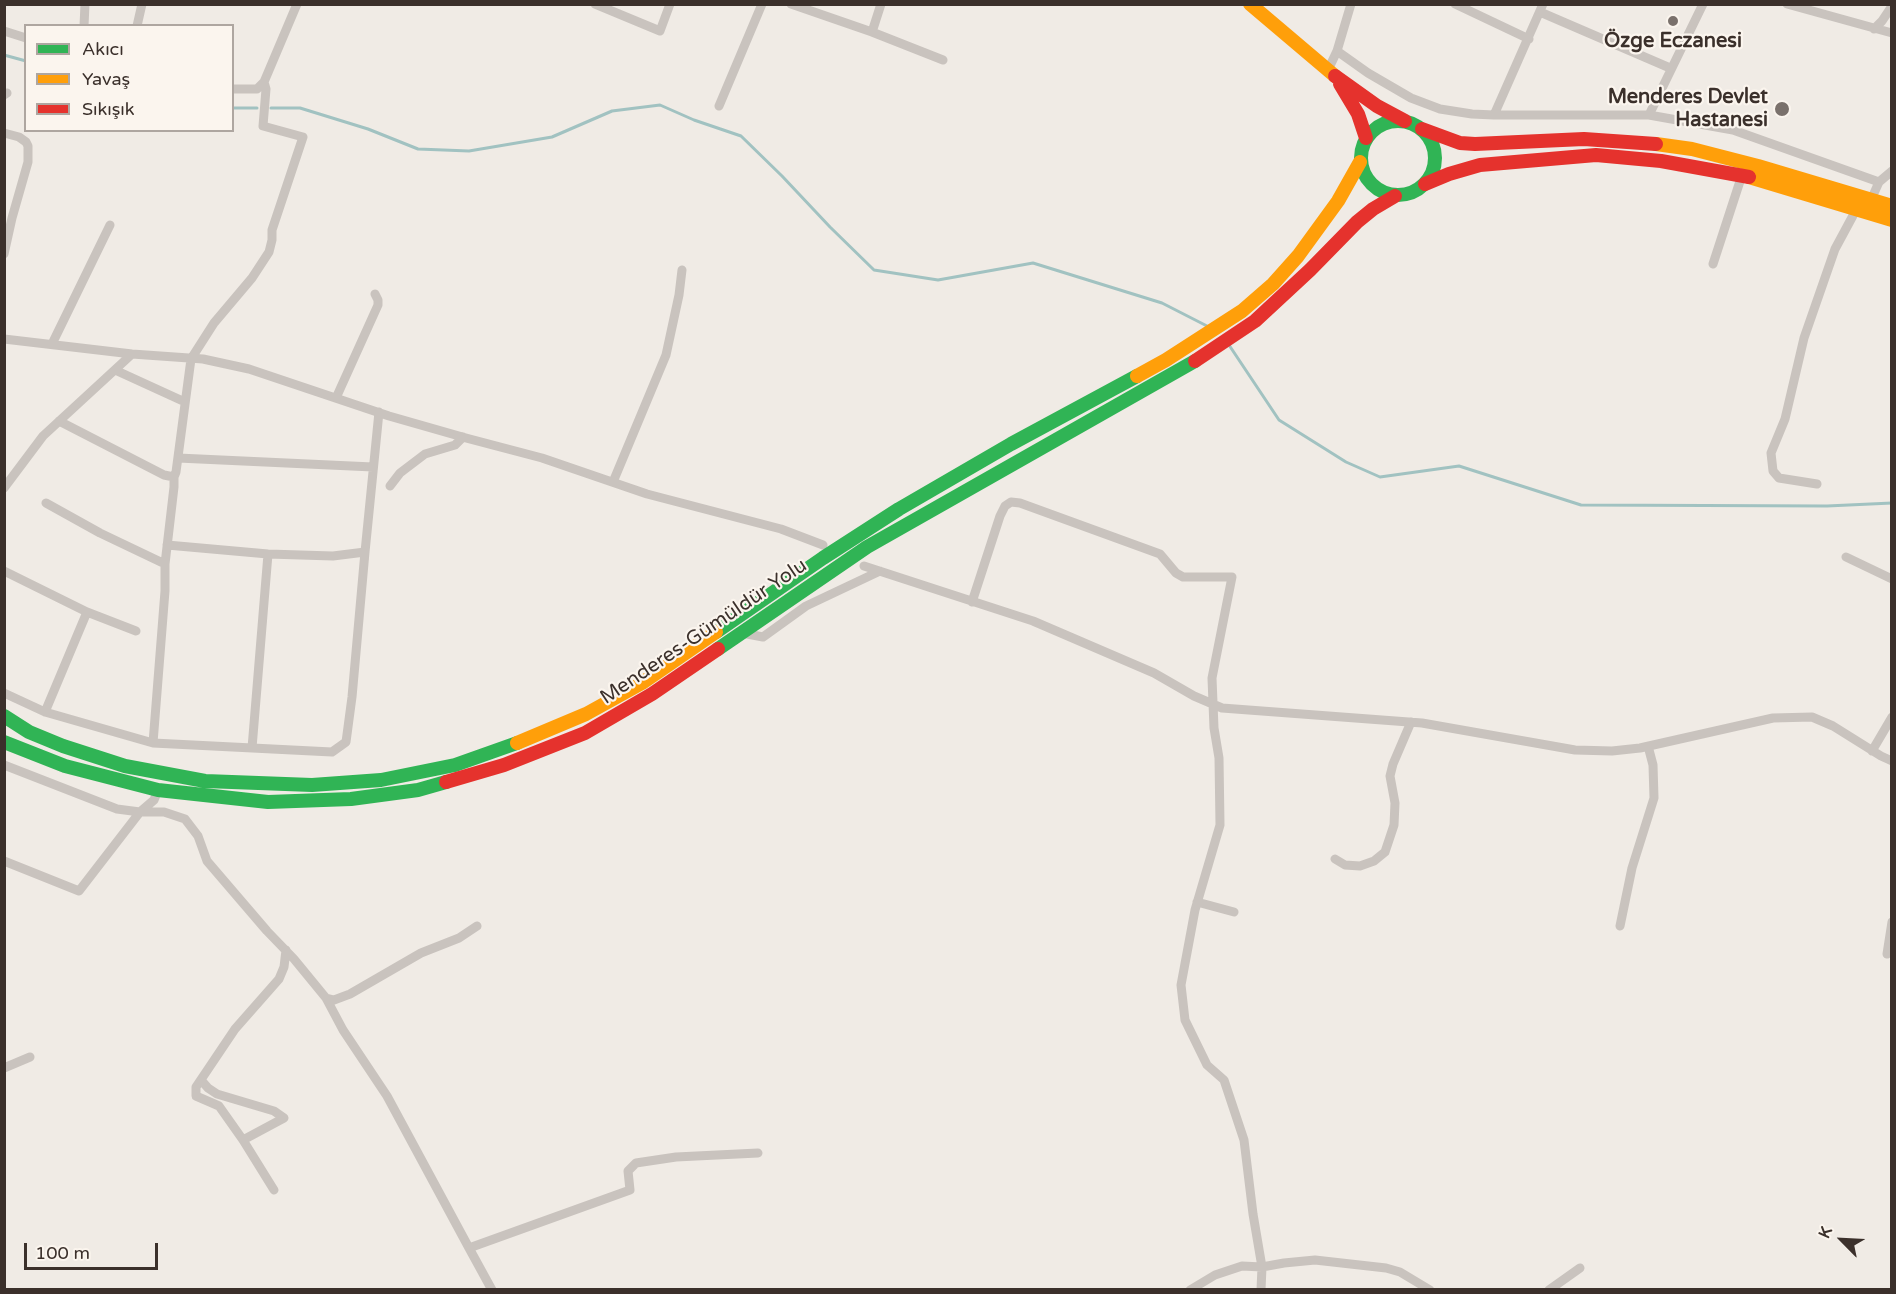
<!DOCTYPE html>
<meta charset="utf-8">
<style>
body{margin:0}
#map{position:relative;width:1896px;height:1294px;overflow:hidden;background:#f0ebe5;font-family:"Varela Round",sans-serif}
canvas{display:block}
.frame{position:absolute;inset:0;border:6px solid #3b302b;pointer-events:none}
.legend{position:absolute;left:24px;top:24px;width:210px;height:108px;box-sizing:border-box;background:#fbf5ee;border:2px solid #aea6a0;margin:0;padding:8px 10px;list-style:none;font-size:18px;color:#3b302b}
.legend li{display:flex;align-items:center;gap:12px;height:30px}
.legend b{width:30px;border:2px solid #aea6a0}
.north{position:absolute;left:1812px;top:1210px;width:60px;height:60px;-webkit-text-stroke:4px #fbf5ee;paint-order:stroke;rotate:294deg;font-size:16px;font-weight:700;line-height:24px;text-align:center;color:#3b302b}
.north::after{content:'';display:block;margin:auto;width:21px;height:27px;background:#3b302b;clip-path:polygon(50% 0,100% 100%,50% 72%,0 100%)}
.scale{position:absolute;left:24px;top:1243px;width:134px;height:27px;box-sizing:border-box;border:3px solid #3b302b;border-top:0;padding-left:8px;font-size:18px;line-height:21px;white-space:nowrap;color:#3b302b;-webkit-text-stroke:4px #fbf5ee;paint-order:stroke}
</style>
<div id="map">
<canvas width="1896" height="1294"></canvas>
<div class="frame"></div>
<ul class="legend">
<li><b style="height:8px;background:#30b455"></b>Akıcı</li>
<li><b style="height:8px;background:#ff9f0a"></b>Yavaş</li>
<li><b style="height:8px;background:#e5322d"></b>Sıkışık</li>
</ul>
<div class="north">K</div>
<div class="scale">100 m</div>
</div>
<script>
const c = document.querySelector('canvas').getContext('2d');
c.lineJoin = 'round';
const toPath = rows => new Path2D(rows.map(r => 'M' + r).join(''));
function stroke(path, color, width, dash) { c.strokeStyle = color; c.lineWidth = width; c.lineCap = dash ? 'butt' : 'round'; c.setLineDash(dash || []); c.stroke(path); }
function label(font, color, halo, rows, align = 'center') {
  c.font = font + ' "Varela Round",sans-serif'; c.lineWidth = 4.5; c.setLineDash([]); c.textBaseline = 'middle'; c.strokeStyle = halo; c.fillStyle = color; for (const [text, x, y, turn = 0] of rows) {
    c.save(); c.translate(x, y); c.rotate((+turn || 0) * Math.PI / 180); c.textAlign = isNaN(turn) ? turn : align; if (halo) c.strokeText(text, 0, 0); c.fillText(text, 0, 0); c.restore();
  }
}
stroke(toPath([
 [4,55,26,61],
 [232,108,257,108],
 [271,108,300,108,368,129,418,149,469,151,552,137,612,111,660,105,694,120,741,136,782,176,830,227,874,270,938,280,1033,263,1162,303,1207,326],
 [1229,345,1279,420,1346,462,1380,477,1459,466,1581,505,1827,506,1892,503]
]), '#a1c2c1', 3);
stroke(toPath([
 [595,4,660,31,670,4],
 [791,4,872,32,881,4],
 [1455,4,1529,39],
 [1787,4,1892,33],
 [1540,12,1670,68],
 [84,26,85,4],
 [137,26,142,4],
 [1874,29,1882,21,1892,6],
 [4,31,26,38],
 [872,32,943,60],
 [1337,51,1368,73,1411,98,1440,109,1472,114,1494,115,1649,115,1733,130,1879,182],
 [1328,70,1337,51,1351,4],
 [232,89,257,89,264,82,297,4],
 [4,95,7,93],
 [719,106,762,4],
 [1494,115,1543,4],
 [1649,115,1703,4],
 [4,133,19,137,26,142,28,146,28,162,12,218,4,254],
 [1871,200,1879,182,1892,171],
 [1713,264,1742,175],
 [4,339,132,354,203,359,249,369,389,416,466,438,542,458,647,494,781,529,823,545],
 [52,344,110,225],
 [115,370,185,402],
 [336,398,378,305,378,300,375,294],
 [59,421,164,475,174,477],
 [178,458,373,467],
 [613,482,666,355,679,295,682,270],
 [1817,484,1779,478,1773,471,1771,453,1785,419,1804,338,1835,249,1856,210],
 [390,486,400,473,425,454,455,445,463,437],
 [4,488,43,436,132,354],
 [46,503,100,533,165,564],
 [167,545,268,554,333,556,365,552,379,412],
 [1846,557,1892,579],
 [864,566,1033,621,1154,673,1194,696,1222,708,1422,723,1575,750,1612,751,1640,748,1773,718,1812,717,1833,726,1881,756,1892,761],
 [4,571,87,612,136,631],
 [972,602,1000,516,1005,506,1011,502,1020,503,1160,554,1176,573,1183,577,1232,577,1212,678,1214,728,1219,758,1220,825,1195,910,1181,985,1185,1020,1207,1065,1224,1080,1244,1140,1253,1214,1262,1267,1242,1266,1215,1275,1190,1290],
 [742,633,763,637,806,606,880,571],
 [4,693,45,712,153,743,332,752,346,742,352,697,365,552],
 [45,712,87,612],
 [153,743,165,591,165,564,174,487,174,477,176,472,191,359,214,323,252,278,269,252,272,240,272,230,303,137,263,126,266,89,264,82],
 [252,748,268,554],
 [1872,751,1892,717],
 [4,765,117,809,140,812,164,812,185,819,198,836,207,861,267,931,294,959,326,998,334,1000,350,994,421,953,459,938,477,926],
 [1335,859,1345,865,1360,866,1374,861,1385,852,1394,825,1395,803,1390,776,1393,764,1411,722],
 [4,861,79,891,140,812,154,800,158,790],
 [1197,902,1234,912],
 [1620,926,1632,868,1654,798,1653,765,1648,746],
 [1887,954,1892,922],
 [326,998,343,1030,387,1096,469,1248],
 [4,1068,30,1057],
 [201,1080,208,1088,217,1094,274,1111,284,1118,243,1140],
 [274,1190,243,1140,219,1106,196,1096,196,1087,235,1029,279,979,284,967,286,950],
 [492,1290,469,1248,630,1190,628,1171,636,1163,676,1157,758,1153],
 [1261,1290,1262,1267,1284,1263,1315,1260,1386,1268,1400,1272,1430,1290],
 [1549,1290,1580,1268]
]), '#c9c3be', 9);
stroke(toPath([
 '1361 158a37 37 0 1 1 74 0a37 37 0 1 1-74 0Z',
 [716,632,823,558,899,509,1011,444,1137,376],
 [718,649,867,547,1195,361],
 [4,716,29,732,63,746,125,766,205,781,312,785,381,780,455,765,517,743],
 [4,742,65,766,158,790,268,802,351,799,418,790,446,782]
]), '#30b455', 14);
stroke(toPath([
 [1250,4,1335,76],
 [1656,144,1692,149,1758,166,1892,206],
 [1749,177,1892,220],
 [1137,376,1166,360,1242,311,1273,284,1298,256,1338,201,1360,162],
 [517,743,586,714,642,683,716,632]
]), '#ff9f0a', 14);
stroke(toPath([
 [1335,76,1377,106,1405,121],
 [1340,84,1358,114,1366,138],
 [1422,129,1460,143,1475,144,1584,139,1656,144],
 [1425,184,1449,174,1480,165,1596,155,1661,161,1749,177],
 [1195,361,1255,321,1310,270,1357,222,1373,209,1395,196],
 [446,782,504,765,585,733,652,694,718,649]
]), '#e5322d', 14);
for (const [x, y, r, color] of [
 [1673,21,6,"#7a716c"],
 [1782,109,8,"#7a716c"]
]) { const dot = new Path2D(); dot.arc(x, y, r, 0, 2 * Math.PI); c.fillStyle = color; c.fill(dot); stroke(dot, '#fbf5ee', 2); }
label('bold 20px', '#3b302b', '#fbf5ee', [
 ["Özge Eczanesi",1673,42],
 ["Menderes Devlet",1768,98,"right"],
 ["Hastanesi",1768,121,"right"]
]);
label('20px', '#3b302b', '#fbf5ee', [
 ["Menderes-Gümüldür Yolu",704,632,-34]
]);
</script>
